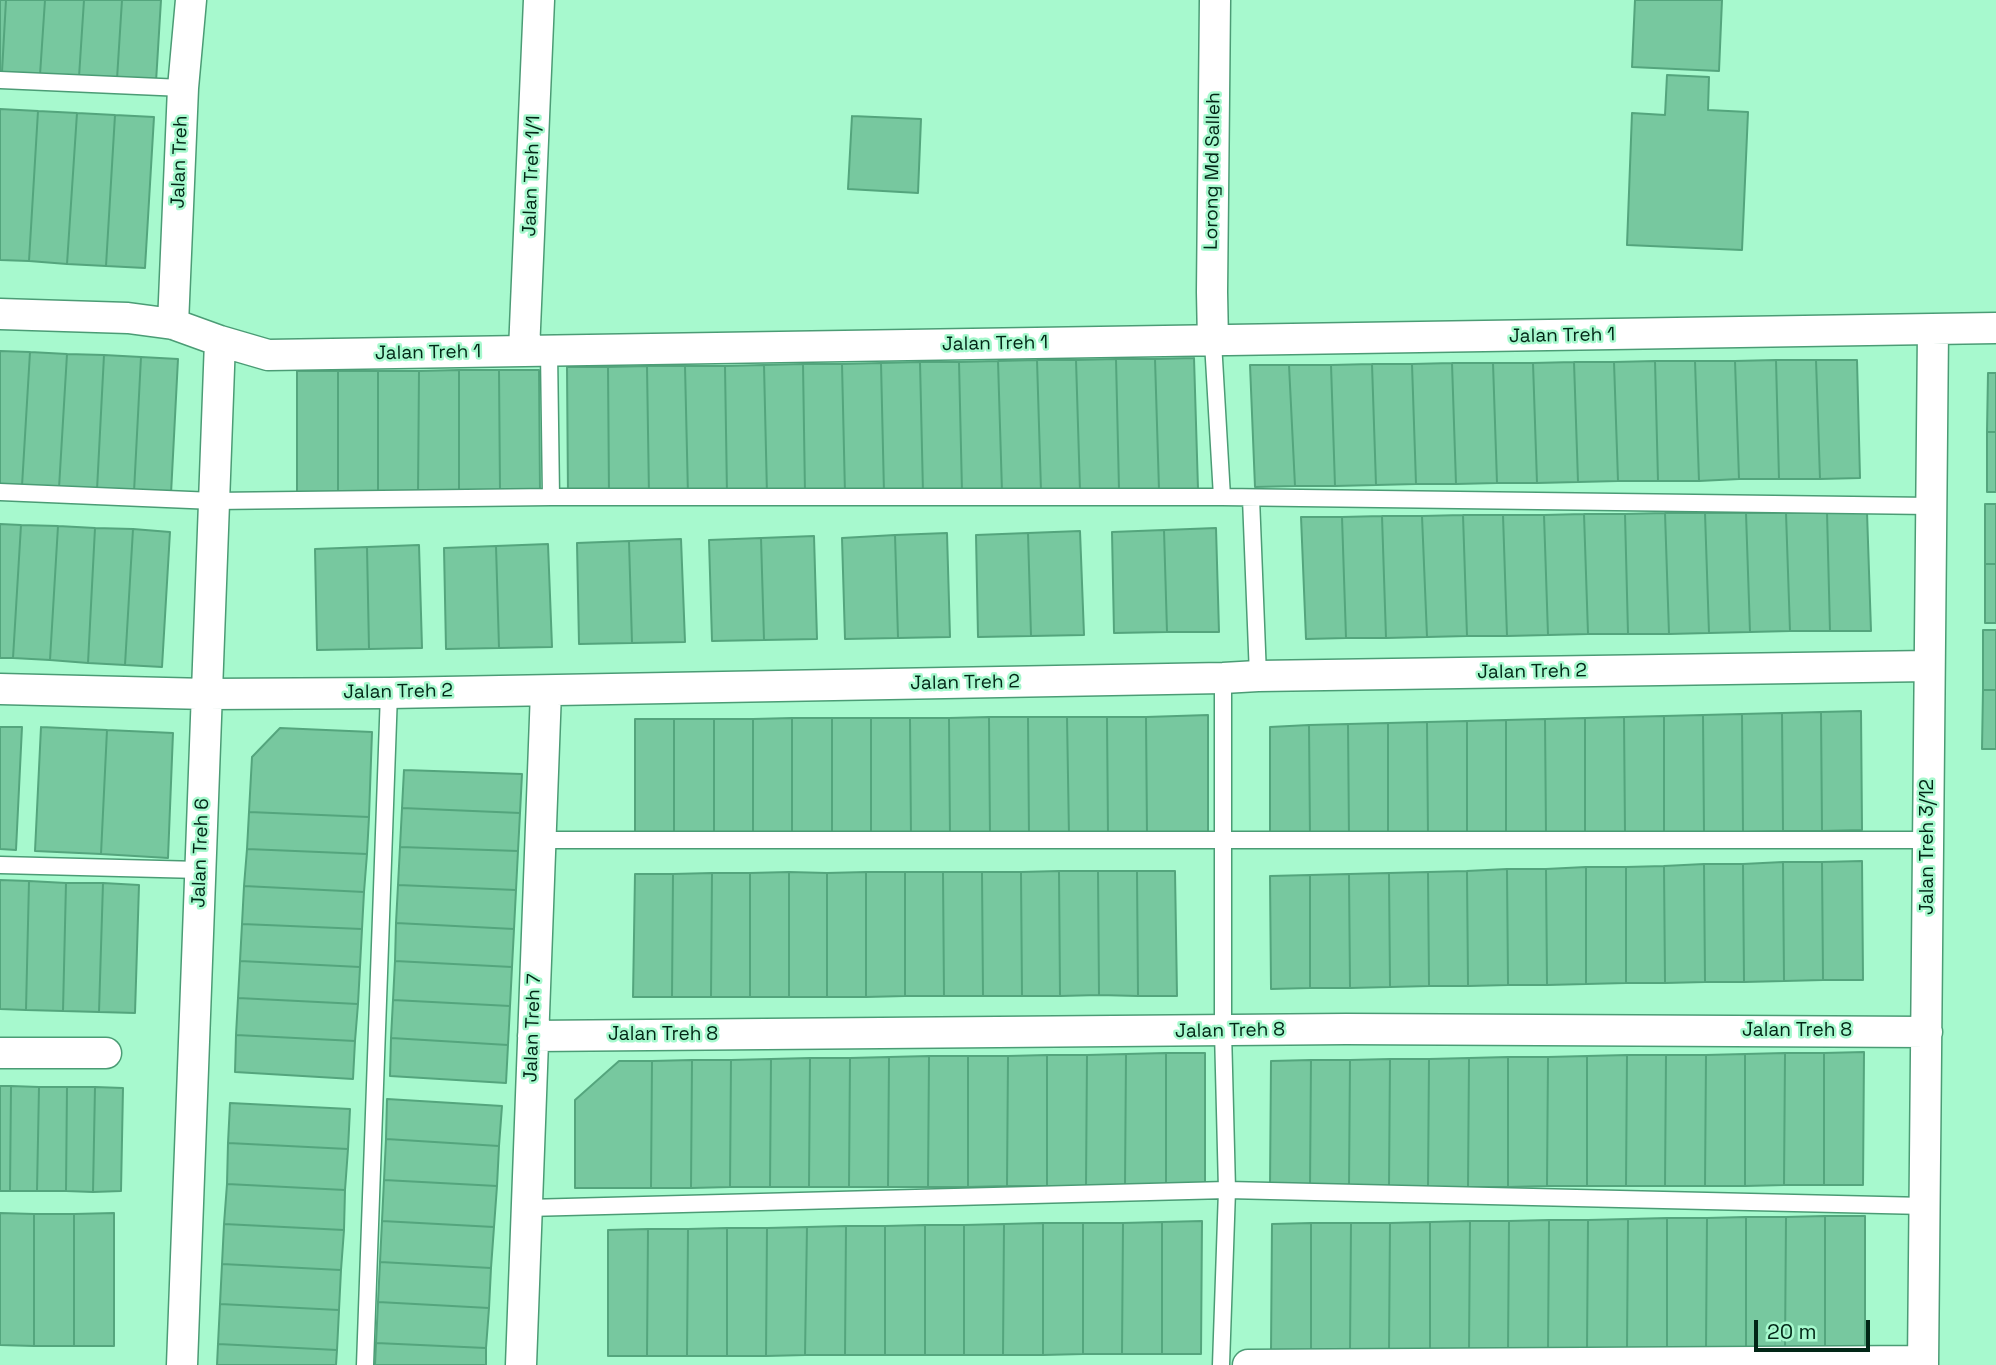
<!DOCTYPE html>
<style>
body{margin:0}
#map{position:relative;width:1996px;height:1365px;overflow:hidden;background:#a7f9ce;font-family:"Space Grotesk",sans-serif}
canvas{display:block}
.scale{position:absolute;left:1754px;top:1320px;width:116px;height:32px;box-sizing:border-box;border:4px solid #022616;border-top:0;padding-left:9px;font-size:21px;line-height:24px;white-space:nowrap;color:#022616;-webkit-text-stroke:5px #a7f9ce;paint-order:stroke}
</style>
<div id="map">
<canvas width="1996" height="1365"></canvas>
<div class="scale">20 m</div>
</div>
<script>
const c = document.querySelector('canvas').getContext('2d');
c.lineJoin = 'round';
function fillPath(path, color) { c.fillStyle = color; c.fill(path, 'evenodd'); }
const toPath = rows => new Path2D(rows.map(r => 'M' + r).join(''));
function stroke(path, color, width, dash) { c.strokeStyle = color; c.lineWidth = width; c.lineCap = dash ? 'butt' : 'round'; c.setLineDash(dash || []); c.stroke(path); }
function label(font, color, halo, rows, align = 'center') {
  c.font = font + ' "Space Grotesk",sans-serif'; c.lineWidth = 5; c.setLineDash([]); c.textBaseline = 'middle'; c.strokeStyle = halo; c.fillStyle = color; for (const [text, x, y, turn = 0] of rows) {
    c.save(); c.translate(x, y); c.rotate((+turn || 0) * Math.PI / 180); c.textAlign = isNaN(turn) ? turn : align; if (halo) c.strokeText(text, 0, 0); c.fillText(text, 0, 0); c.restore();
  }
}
const building = toPath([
 [0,0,6,0,2,72,0,72,0,0],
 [6,0,45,0,40,75,2,72,6,0],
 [45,0,84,0,79,77,40,75,45,0],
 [84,0,122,0,117,79,79,77,84,0],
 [122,0,161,0,156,82,117,79,122,0],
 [1635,0,1722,0,1719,71,1632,67,1635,0],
 [1667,75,1709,77,1708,110,1748,112,1742,250,1627,245,1632,113,1665,115,1667,75],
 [0,109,38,111,29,261,0,260,0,109],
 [38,111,77,113,67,264,29,261,38,111],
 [77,113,115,115,106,266,67,264,77,113],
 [115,115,154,117,145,268,106,266,115,115],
 [852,116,921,119,918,193,848,189,852,116],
 [0,351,30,352,22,486,0,485,0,351],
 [30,352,67,354,59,488,22,486,30,352],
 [67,354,104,355,97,490,59,488,67,354],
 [104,355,141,357,134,492,97,490,104,355],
 [141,357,178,359,171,494,134,492,141,357],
 [1194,358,1198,489,1159,490,1155,359,1194,358],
 [1116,359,1119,490,1080,491,1076,360,1116,359],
 [1116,359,1155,359,1159,490,1119,490,1116,359],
 [1037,360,1041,491,1002,492,998,361,1037,360],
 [1037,360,1076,360,1080,491,1041,491,1037,360],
 [1776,360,1779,479,1739,479,1735,361,1776,360],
 [1776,360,1816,360,1820,479,1779,479,1776,360],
 [1816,360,1857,360,1860,478,1820,479,1816,360],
 [998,361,1002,492,962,492,959,362,998,361],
 [1655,361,1658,481,1618,481,1614,362,1655,361],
 [1655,361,1695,361,1699,481,1658,481,1655,361],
 [1695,361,1735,361,1739,479,1699,481,1695,361],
 [920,362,923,493,884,493,881,363,920,362],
 [920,362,959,362,962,492,923,493,920,362],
 [1574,362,1578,482,1537,483,1533,363,1574,362],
 [1574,362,1614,362,1618,481,1578,482,1574,362],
 [881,363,884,493,845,494,842,364,881,363],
 [1452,363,1456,484,1416,484,1412,364,1452,363],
 [1452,363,1493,363,1497,483,1456,484,1452,363],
 [1493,363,1533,363,1537,483,1497,483,1493,363],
 [803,364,805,494,767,495,764,365,803,364],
 [803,364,842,364,845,494,805,494,803,364],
 [1372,364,1376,485,1335,486,1331,365,1372,364],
 [1372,364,1412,364,1416,484,1376,485,1372,364],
 [764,365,767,495,727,495,725,366,764,365],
 [1250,365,1289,365,1295,486,1255,487,1250,365],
 [1289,365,1331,365,1335,486,1295,486,1289,365],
 [647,366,649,496,609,496,608,367,647,366],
 [647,366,685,366,688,496,649,496,647,366],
 [685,366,725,366,727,495,688,496,685,366],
 [567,367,608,367,609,496,568,496,567,367],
 [459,370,459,494,418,494,419,371,459,370],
 [459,370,499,370,500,493,459,494,459,370],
 [499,370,539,370,540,492,500,493,499,370],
 [297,371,338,371,338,495,297,496,297,371],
 [338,371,378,371,378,495,338,495,338,371],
 [378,371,419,371,418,494,378,495,378,371],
 [1988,373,1996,373,1996,432,1987,432,1988,373],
 [1987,432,1996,432,1996,492,1987,492,1987,432],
 [1985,504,1996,504,1996,564,1985,564,1985,504],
 [1827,512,1830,631,1790,631,1786,513,1827,512],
 [1827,512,1867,512,1871,631,1830,631,1827,512],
 [1665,513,1669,634,1628,634,1625,514,1665,513],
 [1665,513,1705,513,1709,633,1669,634,1665,513],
 [1705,513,1746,513,1750,632,1709,633,1705,513],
 [1746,513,1786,513,1790,631,1750,632,1746,513],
 [1584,514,1588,634,1548,635,1544,515,1584,514],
 [1584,514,1625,514,1628,634,1588,634,1584,514],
 [1463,515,1467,636,1427,637,1422,516,1463,515],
 [1463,515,1503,515,1507,636,1467,636,1463,515],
 [1503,515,1544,515,1548,635,1507,636,1503,515],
 [1382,516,1386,638,1346,638,1342,517,1382,516],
 [1382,516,1422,516,1427,637,1386,638,1382,516],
 [1301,517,1342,517,1346,638,1306,639,1301,517],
 [0,524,21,525,13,658,0,658,0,524],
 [21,525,58,526,50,660,13,658,21,525],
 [58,526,95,528,88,663,50,660,58,526],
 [95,528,133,529,125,665,88,663,95,528],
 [1216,528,1219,632,1167,632,1164,530,1216,528],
 [133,529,170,532,162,667,125,665,133,529],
 [1164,530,1167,632,1114,633,1112,532,1164,530],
 [1080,531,1084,635,1031,636,1028,533,1080,531],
 [947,533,950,637,898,638,895,535,947,533],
 [1028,533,1031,636,978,637,976,535,1028,533],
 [895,535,898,638,845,639,842,538,895,535],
 [814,536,817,639,764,640,761,538,814,536],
 [761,538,764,640,712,641,709,540,761,538],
 [681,539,685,642,632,643,629,541,681,539],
 [629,541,632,643,579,644,577,543,629,541],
 [548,544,552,647,499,648,496,546,548,544],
 [419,545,422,648,369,649,367,547,419,545],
 [496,546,499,648,446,649,444,548,496,546],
 [367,547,369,649,317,650,315,549,367,547],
 [1985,564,1996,564,1996,623,1985,623,1985,564],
 [1983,630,1996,630,1996,690,1983,690,1983,630],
 [1983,690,1996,690,1996,749,1982,749,1983,690],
 [1861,711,1862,830,1822,831,1821,712,1861,711],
 [1821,712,1822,831,1783,831,1782,713,1821,712],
 [1782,713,1783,831,1743,832,1742,714,1782,713],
 [1742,714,1743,832,1704,833,1703,715,1742,714],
 [1208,715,1208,835,1147,836,1146,717,1208,715],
 [1703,715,1704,833,1664,833,1664,716,1703,715],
 [1664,716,1664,833,1625,834,1624,717,1664,716],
 [989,717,990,837,950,837,949,718,989,717],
 [989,717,1028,717,1029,837,990,837,989,717],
 [1028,717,1067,717,1069,836,1029,837,1028,717],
 [1067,717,1107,717,1108,836,1069,836,1067,717],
 [1107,717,1146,717,1147,836,1108,836,1107,717],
 [1624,717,1625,834,1585,834,1585,718,1624,717],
 [792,718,792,838,753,839,753,719,792,718],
 [792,718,832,718,832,838,792,838,792,718],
 [832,718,871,718,871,838,832,838,832,718],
 [871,718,910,718,911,838,871,838,871,718],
 [910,718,949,718,950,837,911,838,910,718],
 [1585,718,1585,834,1546,835,1545,719,1585,718],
 [635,719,674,719,674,839,635,840,635,719],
 [674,719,714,719,714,839,674,839,674,719],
 [714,719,753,719,753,839,714,839,714,719],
 [1545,719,1546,835,1506,836,1506,720,1545,719],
 [1506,720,1506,836,1467,836,1467,721,1506,720],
 [1467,721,1467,836,1428,837,1427,722,1467,721],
 [1427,722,1428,837,1388,837,1388,723,1427,722],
 [1388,723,1388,837,1349,839,1348,724,1388,723],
 [1348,724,1349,839,1310,838,1309,725,1348,724],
 [1309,725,1310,838,1270,840,1270,727,1309,725],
 [0,727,22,727,16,850,0,849,0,727],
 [41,727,107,730,101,854,35,851,41,727],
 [280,728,372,732,369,817,249,812,252,757,280,728],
 [107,730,173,733,168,858,101,854,107,730],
 [404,770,522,774,520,813,402,808,404,770],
 [402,808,520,813,518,851,400,847,402,808],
 [249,812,369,817,367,854,247,849,249,812],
 [400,847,518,851,516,890,398,885,400,847],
 [247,849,367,854,364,892,244,886,247,849],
 [1862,861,1863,980,1823,980,1822,862,1862,861],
 [1783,862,1784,981,1744,982,1743,864,1783,862],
 [1783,862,1822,862,1823,980,1784,981,1783,862],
 [1704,864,1705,982,1665,983,1664,866,1704,864],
 [1704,864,1743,864,1744,982,1705,982,1704,864],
 [1664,866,1665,983,1626,983,1626,867,1664,866],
 [1586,867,1586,984,1547,985,1546,869,1586,867],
 [1586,867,1626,867,1626,983,1586,984,1586,867],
 [1507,869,1508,985,1468,986,1467,871,1507,869],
 [1507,869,1546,869,1547,985,1508,985,1507,869],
 [1059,871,1060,996,1022,996,1021,872,1059,871],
 [1059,871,1098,871,1099,995,1060,996,1059,871],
 [1098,871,1137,871,1138,996,1099,995,1098,871],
 [1137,871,1175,871,1177,996,1138,996,1137,871],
 [1467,871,1468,986,1429,986,1428,872,1467,871],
 [789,872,789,997,750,997,750,873,789,872],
 [789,872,827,873,827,997,789,997,789,872],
 [866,872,866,997,827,997,827,873,866,872],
 [866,872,905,872,905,996,866,997,866,872],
 [905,872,943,872,944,996,905,996,905,872],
 [943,872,982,872,983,996,944,996,943,872],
 [982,872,1021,872,1022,996,983,996,982,872],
 [1428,872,1429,986,1390,987,1389,873,1428,872],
 [712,873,711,997,672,997,673,874,712,873],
 [712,873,750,873,750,997,711,997,712,873],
 [1389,873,1390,987,1350,988,1349,874,1389,873],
 [635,874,673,874,672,997,633,997,635,874],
 [1349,874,1350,988,1310,988,1310,875,1349,874],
 [1310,875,1310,988,1271,989,1270,876,1310,875],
 [0,880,29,881,26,1010,0,1009,0,880],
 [29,881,66,883,63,1011,26,1010,29,881],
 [66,883,103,883,99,1012,63,1011,66,883],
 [103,883,139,885,135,1013,99,1012,103,883],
 [398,885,516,890,514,929,396,923,398,885],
 [244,886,364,892,362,929,242,924,244,886],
 [396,923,514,929,512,967,395,961,396,923],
 [242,924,362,929,360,967,240,961,242,924],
 [240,961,360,967,358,1004,238,998,240,961],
 [395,961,512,967,510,1006,393,1000,395,961],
 [238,998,358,1004,355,1041,236,1035,238,998],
 [393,1000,510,1006,508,1045,391,1038,393,1000],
 [236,1035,355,1041,353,1079,235,1072,236,1035],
 [391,1038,508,1045,506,1083,390,1076,391,1038],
 [1864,1052,1863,1185,1824,1185,1824,1053,1864,1052],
 [1166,1053,1166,1186,1125,1186,1126,1054,1166,1053],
 [1166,1053,1205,1053,1205,1186,1166,1186,1166,1053],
 [1785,1053,1784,1185,1745,1186,1745,1054,1785,1053],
 [1785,1053,1824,1053,1824,1185,1784,1185,1785,1053],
 [1126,1054,1125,1186,1086,1186,1087,1055,1126,1054],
 [1745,1054,1745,1186,1705,1186,1706,1055,1745,1054],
 [1047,1055,1047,1186,1007,1186,1008,1056,1047,1055],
 [1047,1055,1087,1055,1086,1186,1047,1186,1047,1055],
 [1627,1055,1626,1186,1587,1186,1587,1056,1627,1055],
 [1627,1055,1666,1055,1665,1186,1626,1186,1627,1055],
 [1666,1055,1706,1055,1705,1186,1665,1186,1666,1055],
 [929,1056,928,1187,888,1187,889,1057,929,1056],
 [929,1056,968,1056,968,1187,928,1187,929,1056],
 [968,1056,1008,1056,1007,1186,968,1187,968,1056],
 [1587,1056,1587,1186,1547,1186,1548,1057,1587,1056],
 [889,1057,888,1187,849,1187,850,1058,889,1057],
 [1508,1057,1508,1187,1468,1187,1469,1058,1508,1057],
 [1508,1057,1548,1057,1547,1186,1508,1187,1508,1057],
 [810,1058,809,1187,770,1187,771,1059,810,1058],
 [810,1058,850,1058,849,1187,809,1187,810,1058],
 [1469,1058,1468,1187,1428,1187,1429,1059,1469,1058],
 [771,1059,770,1187,730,1187,731,1060,771,1059],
 [1390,1059,1389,1187,1349,1187,1350,1060,1390,1059],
 [1390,1059,1429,1059,1428,1187,1389,1187,1390,1059],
 [692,1060,691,1188,651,1188,652,1061,692,1060],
 [692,1060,731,1060,730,1187,691,1188,692,1060],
 [1311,1060,1310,1187,1270,1187,1271,1061,1311,1060],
 [1311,1060,1350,1060,1349,1187,1310,1187,1311,1060],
 [619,1061,652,1061,651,1188,575,1188,575,1100,619,1061],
 [0,1086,11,1086,10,1191,0,1191,0,1086],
 [11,1086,39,1087,37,1191,10,1191,11,1086],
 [39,1087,67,1087,66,1191,37,1191,39,1087],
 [67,1087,95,1087,93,1192,66,1191,67,1087],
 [95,1087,123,1088,121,1191,93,1192,95,1087],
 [387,1099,502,1106,499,1146,386,1139,387,1099],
 [230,1103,350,1109,348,1149,228,1143,230,1103],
 [386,1139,499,1146,497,1186,384,1180,386,1139],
 [228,1143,348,1149,345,1190,227,1184,228,1143],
 [384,1180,497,1186,494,1227,382,1221,384,1180],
 [227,1184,345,1190,344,1230,224,1224,227,1184],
 [0,1213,34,1214,34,1346,0,1345,0,1213],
 [114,1213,114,1346,74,1346,74,1214,114,1213],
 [34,1214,74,1214,74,1346,34,1346,34,1214],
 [1825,1216,1825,1349,1785,1349,1786,1217,1825,1216],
 [1825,1216,1865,1216,1865,1349,1825,1349,1825,1216],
 [1746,1217,1746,1349,1706,1349,1707,1218,1746,1217],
 [1746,1217,1786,1217,1785,1349,1746,1349,1746,1217],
 [1667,1218,1667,1349,1627,1349,1628,1219,1667,1218],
 [1667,1218,1707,1218,1706,1349,1667,1349,1667,1218],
 [1628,1219,1627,1349,1587,1350,1588,1220,1628,1219],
 [1549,1220,1548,1350,1508,1350,1509,1221,1549,1220],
 [1549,1220,1588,1220,1587,1350,1548,1350,1549,1220],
 [382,1221,494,1227,491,1268,380,1262,382,1221],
 [1202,1221,1201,1354,1162,1354,1162,1222,1202,1221],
 [1470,1221,1469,1350,1430,1350,1430,1222,1470,1221],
 [1470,1221,1509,1221,1508,1350,1469,1350,1470,1221],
 [1162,1222,1162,1354,1122,1354,1123,1223,1162,1222],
 [1430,1222,1430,1350,1389,1350,1390,1223,1430,1222],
 [1043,1223,1043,1355,1003,1355,1004,1224,1043,1223],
 [1043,1223,1083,1223,1083,1354,1043,1355,1043,1223],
 [1083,1223,1123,1223,1122,1354,1083,1354,1083,1223],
 [1311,1223,1311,1351,1271,1351,1272,1224,1311,1223],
 [1311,1223,1351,1223,1350,1350,1311,1351,1311,1223],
 [1351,1223,1390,1223,1389,1350,1350,1350,1351,1223],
 [224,1224,344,1230,341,1270,222,1264,224,1224],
 [1004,1224,1003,1355,964,1355,964,1225,1004,1224],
 [925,1225,925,1355,885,1355,885,1226,925,1225],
 [925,1225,964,1225,964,1355,925,1355,925,1225],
 [846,1226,845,1355,805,1355,807,1227,846,1226],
 [846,1226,885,1226,885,1355,845,1355,846,1226],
 [807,1227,805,1355,766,1356,767,1228,807,1227],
 [727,1228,727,1356,687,1356,688,1229,727,1228],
 [727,1228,767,1228,766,1356,727,1356,727,1228],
 [648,1229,647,1356,608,1356,608,1230,648,1229],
 [648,1229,688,1229,687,1356,647,1356,648,1229],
 [380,1262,491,1268,489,1308,378,1302,380,1262],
 [222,1264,341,1270,339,1310,220,1304,222,1264],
 [378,1302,489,1308,486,1348,376,1343,378,1302],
 [220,1304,339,1310,337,1350,218,1344,220,1304],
 [376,1343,486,1348,486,1365,375,1365,376,1343],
 [218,1344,337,1350,336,1365,217,1365,218,1344]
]);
fillPath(building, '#77c89f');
stroke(building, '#54a57d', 2);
const service = toPath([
 [0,80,183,88],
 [1213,342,1222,497],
 [549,351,551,497],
 [0,492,214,501,551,497,1222,497,1931,506],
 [1251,498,1258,676],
 [541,840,1928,840],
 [0,865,200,870],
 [527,1208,1227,1190,1925,1206],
 [365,1365,389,693],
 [1221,1365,1227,1190,1223,1031,1223,678]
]);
const minor = toPath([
 [0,314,128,318,173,324,220,341,268,355,1996,328],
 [173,324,183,88,191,0],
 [1213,342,1212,292,1215,0],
 [524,351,539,0],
 [0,689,207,694,389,693,1223,678,1258,676,1929,666],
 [533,1036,1346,1029,1927,1032],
 [0,1053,106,1053],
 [182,1365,220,341],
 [521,1365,546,691],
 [1248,1365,1923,1361],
 [1923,1365,1933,330]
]);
stroke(service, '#4b9c75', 19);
stroke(minor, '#4b9c75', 33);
stroke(service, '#fff', 16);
stroke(minor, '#fff', 30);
label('19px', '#022616', '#a7f9ce', [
 ["Jalan Treh",180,162,-88],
 ["Lorong Md Salleh",1213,171,-89],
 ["Jalan Treh 1/1",532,176,-88],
 ["Jalan Treh 1",1562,336,-1],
 ["Jalan Treh 1",995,344,-1],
 ["Jalan Treh 1",428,353,-1],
 ["Jalan Treh 2",1532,672,-1],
 ["Jalan Treh 2",965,683,-1],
 ["Jalan Treh 2",398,692,-1],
 ["Jalan Treh 3/12",1928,847,-90],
 ["Jalan Treh 6",201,853,-88],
 ["Jalan Treh 7",533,1028,-88],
 ["Jalan Treh 8",1230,1031,-1],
 ["Jalan Treh 8",1797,1031],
 ["Jalan Treh 8",663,1035]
]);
</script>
